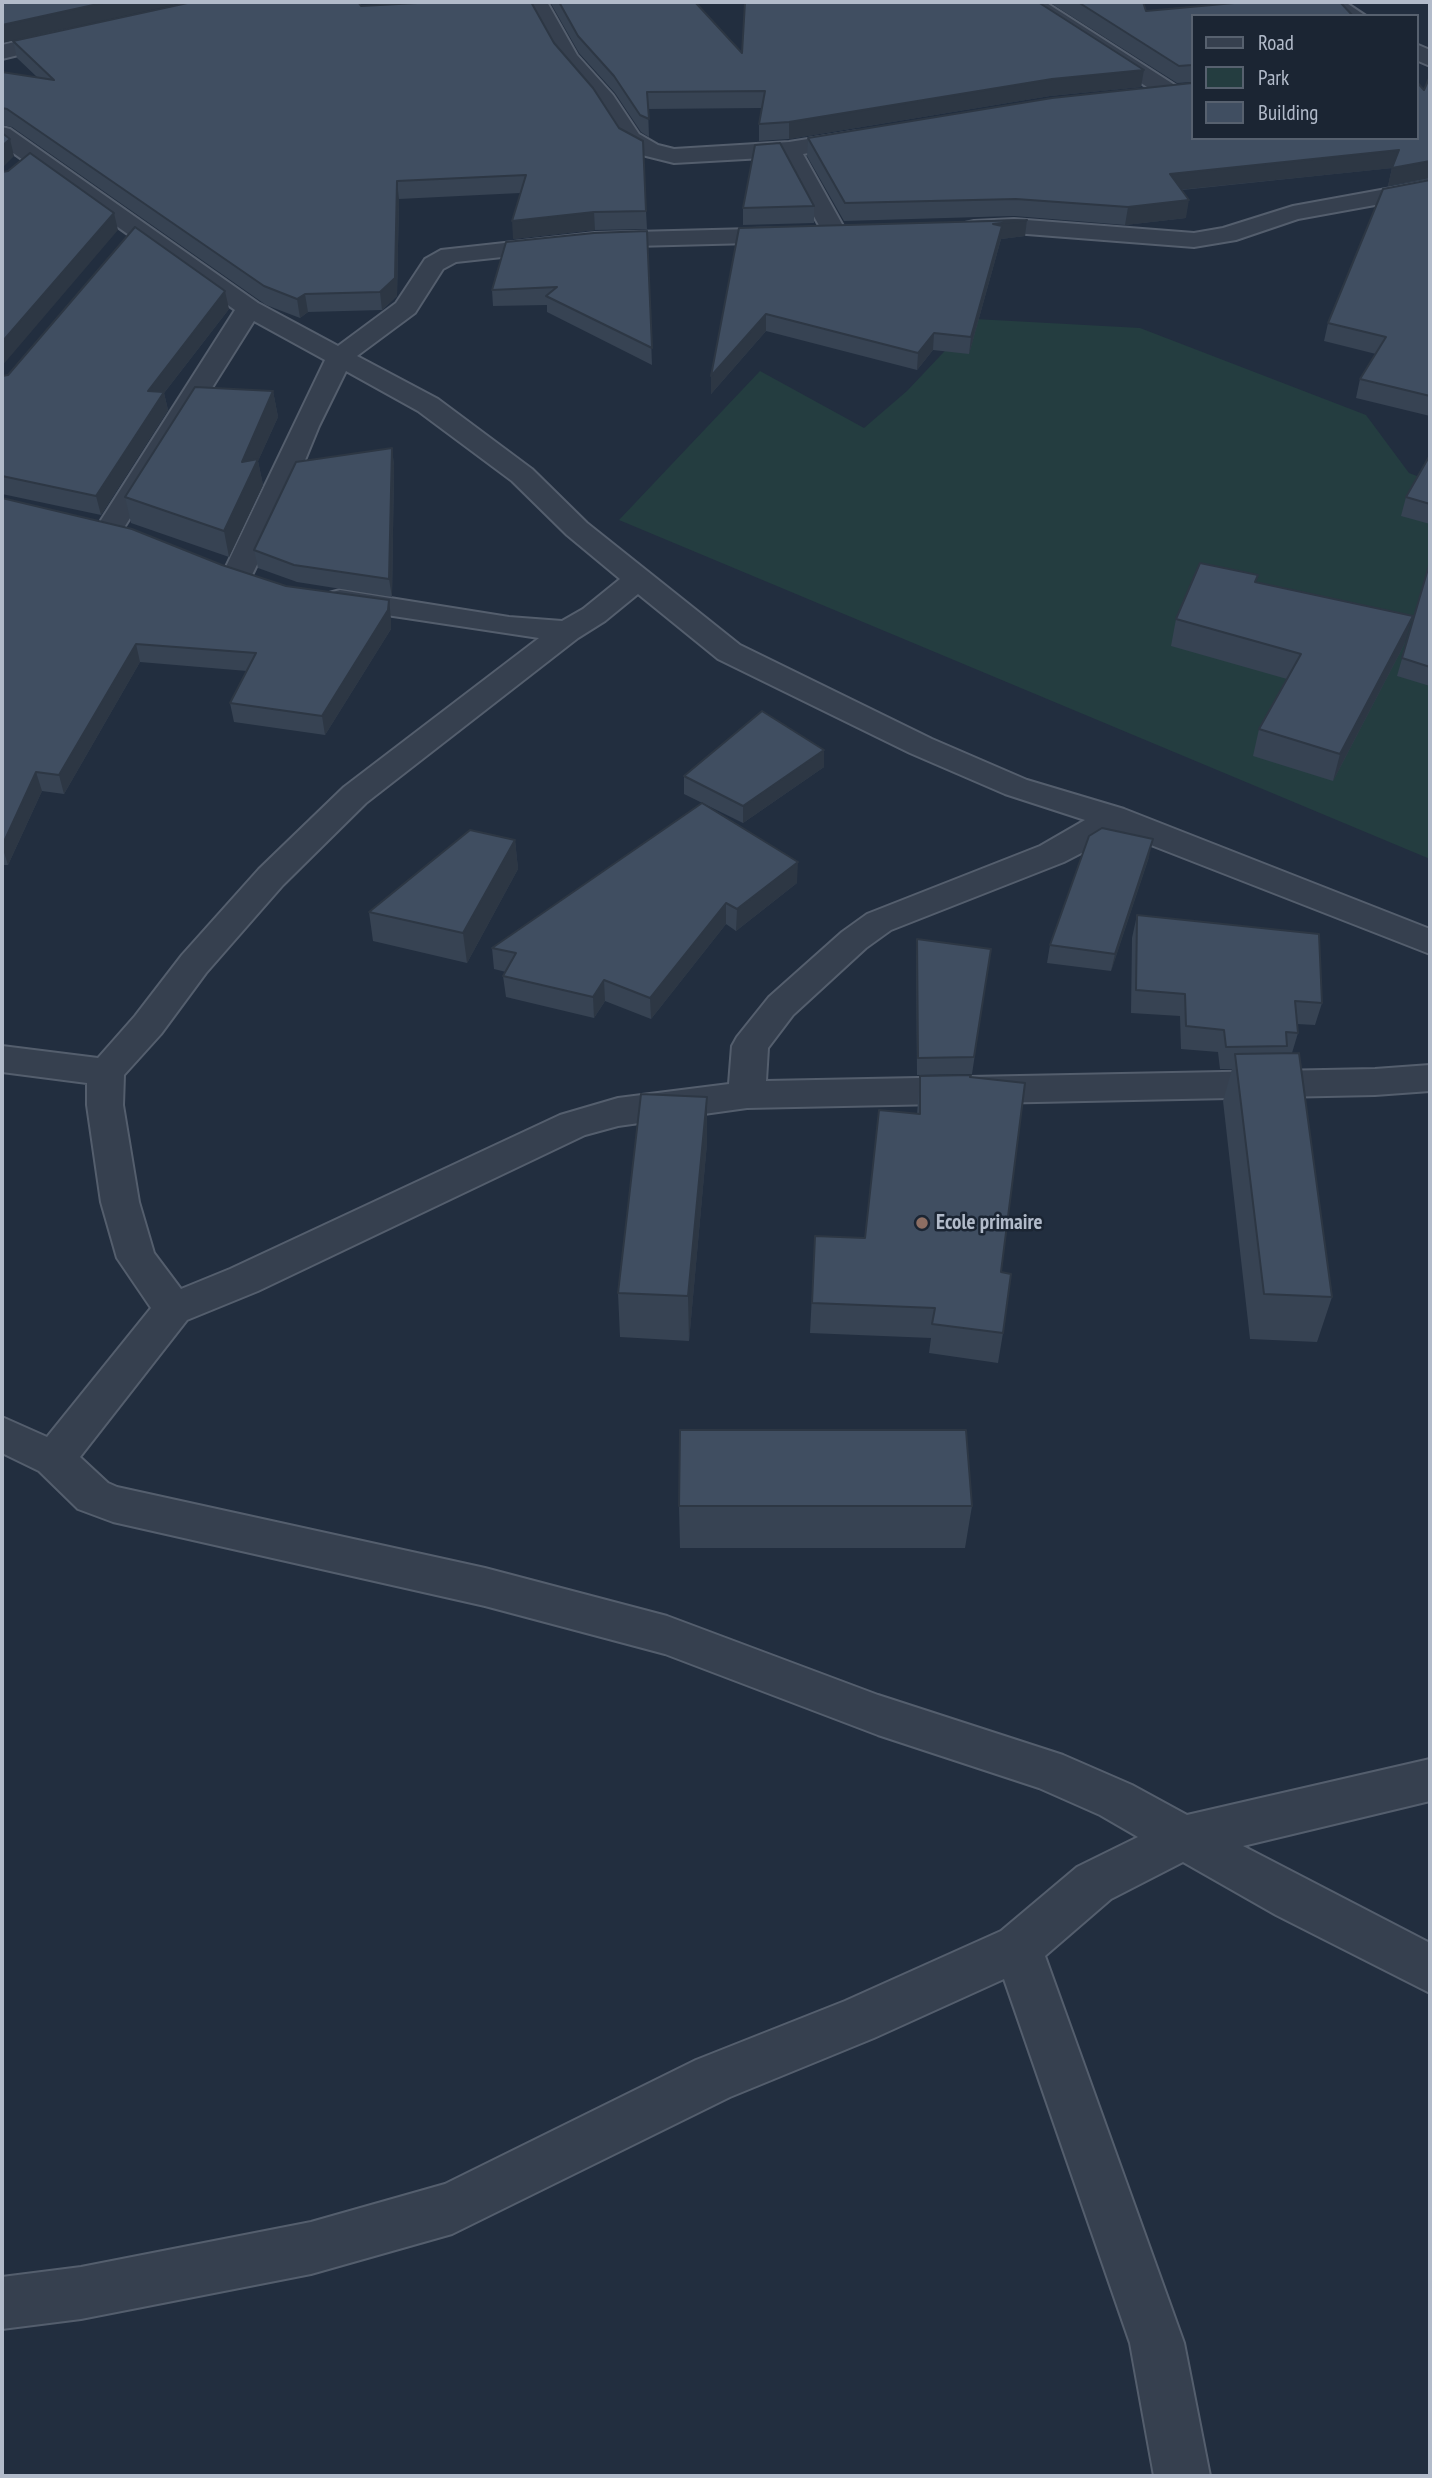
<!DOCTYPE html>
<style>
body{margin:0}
#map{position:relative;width:1432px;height:2478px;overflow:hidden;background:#222e3f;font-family:"PT Sans Narrow",sans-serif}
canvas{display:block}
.frame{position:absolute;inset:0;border:4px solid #b2bbca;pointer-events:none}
.legend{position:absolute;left:1191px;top:14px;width:228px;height:126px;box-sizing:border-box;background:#1b2533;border:2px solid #57616f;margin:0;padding:9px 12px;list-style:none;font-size:21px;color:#b2bbca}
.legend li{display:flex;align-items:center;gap:14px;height:35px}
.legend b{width:35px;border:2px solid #57616f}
</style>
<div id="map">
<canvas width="1432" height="2478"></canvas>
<div class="frame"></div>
<ul class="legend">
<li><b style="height:9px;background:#36404f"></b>Road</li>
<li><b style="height:19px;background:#243d40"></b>Park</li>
<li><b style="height:19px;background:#404e61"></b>Building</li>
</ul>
</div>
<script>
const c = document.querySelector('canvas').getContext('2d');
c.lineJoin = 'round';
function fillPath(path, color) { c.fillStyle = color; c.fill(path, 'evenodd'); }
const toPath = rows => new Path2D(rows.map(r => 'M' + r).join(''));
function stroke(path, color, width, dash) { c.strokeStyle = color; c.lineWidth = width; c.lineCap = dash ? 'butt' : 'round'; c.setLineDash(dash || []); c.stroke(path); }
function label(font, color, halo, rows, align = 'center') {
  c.font = font + ' "PT Sans Narrow",sans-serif'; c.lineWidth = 5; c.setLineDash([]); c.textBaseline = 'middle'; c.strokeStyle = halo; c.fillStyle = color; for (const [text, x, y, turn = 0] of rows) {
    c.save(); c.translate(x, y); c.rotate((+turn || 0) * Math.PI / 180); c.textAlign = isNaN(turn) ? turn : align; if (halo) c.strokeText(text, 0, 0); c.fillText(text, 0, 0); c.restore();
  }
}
fillPath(toPath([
 [975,319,1140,328,1366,415,1409,473,1430,481,1430,859,619,520,760,371,864,428,907,391]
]), '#243d40');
const street = toPath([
 [525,2,547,2,577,55,613,95,639,134,658,145,674,149,789,142,858,131,866,133,870,138,866,143,803,154,847,233,844,238,835,240,826,238,781,157,674,163,642,155,622,144,596,104,557,58,525,2],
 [1020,2,1045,2,1181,89,1184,94,1181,99,1165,99,1020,2],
 [1319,2,1345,2,1366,16,1339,16,1319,2],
 [64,30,72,32,75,37,72,42,2,59,2,45,64,30],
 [1416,44,1430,50,1430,66,1416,60,1416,44],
 [2,127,10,129,258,303,338,346,396,303,425,259,441,250,595,233,791,228,800,230,803,235,800,240,791,242,595,247,456,262,443,269,415,313,357,356,438,399,532,469,587,523,740,645,932,739,1027,780,1124,809,1430,929,1430,954,1115,831,1093,847,1064,862,891,930,866,948,793,1015,768,1048,766,1081,1375,1069,1430,1065,1430,1091,1375,1095,747,1108,618,1126,585,1135,258,1291,187,1320,80,1457,108,1483,117,1487,485,1568,667,1616,878,1695,1063,1755,1132,1785,1187,1815,1430,1759,1430,1801,1243,1846,1430,1943,1430,1993,1276,1915,1183,1862,1111,1899,1045,1956,1184,2343,1210,2476,1154,2476,1130,2343,1004,1979,874,2038,730,2097,452,2234,311,2274,81,2319,2,2329,2,2277,81,2267,311,2222,445,2184,696,2060,845,2001,1001,1931,1077,1867,1138,1837,1100,1815,1039,1788,878,1735,665,1654,485,1606,113,1522,78,1509,39,1471,2,1453,2,1417,47,1437,151,1308,117,1258,101,1202,87,1105,87,1083,2,1072,2,1046,98,1058,135,1016,182,955,259,869,344,787,539,638,340,608,329,605,325,599,329,593,340,590,509,617,562,621,583,609,620,579,567,535,512,481,418,411,346,371,319,426,289,499,252,575,247,581,237,584,227,581,222,575,325,360,254,321,120,534,110,537,100,534,96,528,235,310,2,145,2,127],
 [638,594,718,659,910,753,1005,794,1085,820,1040,846,867,914,842,932,769,997,737,1037,732,1046,729,1084,618,1098,560,1115,230,1269,181,1289,154,1253,139,1202,123,1105,124,1075,161,1034,206,973,283,885,366,803,578,638,605,621,638,594],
 [1430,181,1430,195,1298,219,1236,240,1194,247,1014,233,974,235,965,233,962,228,965,223,974,221,1014,219,1194,233,1223,228,1293,206,1430,181]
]);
stroke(street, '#545e6d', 4);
fillPath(street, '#36404f');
fillPath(toPath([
 [550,2,695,2,742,53,1144,70,1141,87,1050,96,789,139,759,141,759,124,762,108,648,109,649,137,641,132,615,93,579,53],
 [1049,2,1143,2,1146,11,1192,16,1192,82,1177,83],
 [361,6,646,211,647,229,595,230,513,239,520,193,399,199,397,296,382,310,308,312,300,318,266,305,12,127,2,125,2,72,37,77,17,58,13,41],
 [1430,76,1430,179,1388,186,1392,168,1182,190,1186,218,1125,225,1014,216,844,221,807,156,808,138,1424,90],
 [1430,180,1430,416,1356,398,1360,379,1376,354,1324,341,1328,323],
 [814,206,814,223,743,225,743,208],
 [1027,220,1025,236,1001,239,969,354,933,350,917,370,766,331,711,394,711,376,739,228],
 [647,231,652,365,547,312,547,305,493,306,492,290],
 [229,309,164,393,168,410,101,515,2,494,2,376],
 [273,391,278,417,258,461,263,485,229,557,131,523,125,497],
 [392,448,394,466,392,597,297,582,258,568,254,550],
 [1430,455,1430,524,1401,516,1406,497],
 [2,498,222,565,391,619,391,629,325,735,234,722,230,703,247,671,140,662,64,794,42,791,8,865,2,865],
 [1430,562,1430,686,1397,676],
 [1256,582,1405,643,1333,781,1253,756,1259,729,1287,679,1171,646,1176,619],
 [824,750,824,767,743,823,684,794,684,776],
 [515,840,518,869,467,963,373,941,369,912],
 [1149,857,1111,971,1047,963,1050,945],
 [797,883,736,931,726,924,651,1019,605,1001,594,1018,506,997,503,976,506,972,494,969,492,948],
 [1137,915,1322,1003,1315,1025,1297,1024,1298,1033,1292,1053,1332,1297,1317,1342,1250,1339,1223,1101,1232,1069,1220,1069,1218,1052,1181,1049,1180,1016,1131,1013,1132,938],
 [917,939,991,949,972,1074,917,1075,916,956],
 [920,1076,1001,1272,1003,1333,998,1363,929,1353,931,1338,810,1333,815,1236,865,1238,917,1114],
 [707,1097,707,1143,689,1341,620,1337,618,1293],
 [679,1506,972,1506,965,1548,680,1548]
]), '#374353');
fillPath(toPath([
 [107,2,188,2,2,43,2,25],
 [1144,70,1141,87,1050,96,789,139,789,122,1052,79],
 [10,139,14,156,2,168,2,146],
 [1399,150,1430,161,1430,178,1388,186,1392,168,1393,168,1168,191,1170,174],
 [397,181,399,199,397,296,382,310,380,292],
 [1189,200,1186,218,1125,225,1128,207],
 [594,212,595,230,513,239,512,221],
 [114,213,118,230,2,366,2,342],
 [1027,220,1025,236,1001,239,969,354,971,337,993,224],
 [225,291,229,309,164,393,168,410,101,515,96,496,148,391],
 [305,294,308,312,300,318,297,299],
 [766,314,766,331,711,394,711,376],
 [934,333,933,350,917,370,918,353],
 [273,391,278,417,258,461,263,485,229,557,224,531,242,462],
 [392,448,394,466,392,597,389,579],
 [389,600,391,619,391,629,325,735,322,716],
 [1413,616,1405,643,1333,781,1340,754],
 [136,644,140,662,64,794,59,775],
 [824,750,824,767,743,823,743,806],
 [36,772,42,791,8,865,2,846],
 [1153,839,1149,857,1111,971,1115,954],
 [515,840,518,869,467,963,463,933],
 [798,862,797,883,736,931,737,909],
 [726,903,726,924,651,1019,650,998],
 [604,980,605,1001,594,1018,593,997],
 [707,1097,707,1143,689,1341,688,1296]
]), '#2d3744');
const building = toPath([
 [2,2,107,2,2,25,2,2],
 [192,2,358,2,361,6,436,2,531,2,554,43,593,88,619,128,643,141,646,211,594,212,512,221,526,175,397,181,395,278,380,292,305,294,297,299,264,286,7,109,2,108,2,72,54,80,13,41,192,2],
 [559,2,695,2,742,53,745,2,1038,2,1144,70,1052,79,789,122,759,124,765,91,647,92,649,119,640,115,614,76,578,36,559,2],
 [1078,2,1143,2,1146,11,1245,2,1340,2,1353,16,1192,16,1192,65,1179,66,1078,2],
 [1430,76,1430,161,1392,168,1399,150,1170,174,1189,200,1128,207,1016,199,845,203,808,138,1052,98,1192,83,1192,138,1416,138,1416,81,1424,90,1430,76],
 [2,133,10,139,2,146,2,133],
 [780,143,814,206,743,208,755,145,780,143],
 [30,153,114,213,2,342,2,172,8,171,30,153],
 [1430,180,1430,396,1360,379,1386,337,1328,323,1383,189,1430,180],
 [1027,220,993,224,1002,226,971,337,934,333,918,353,766,314,711,376,739,228,1027,220],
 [135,227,225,291,148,391,164,392,96,496,2,476,2,376,8,375,135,227],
 [647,231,652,348,546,296,557,287,492,290,506,242,594,233,647,231],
 [195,387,273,391,242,462,258,459,224,531,125,497,195,387],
 [392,448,389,579,294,565,254,550,296,462,392,448],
 [1430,455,1430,504,1406,497,1430,455],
 [2,498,132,529,222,565,286,586,389,600,388,610,322,716,230,703,256,653,136,644,59,775,36,772,2,846,2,498],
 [1430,562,1430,667,1402,658,1430,562],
 [1200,563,1258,575,1255,582,1413,616,1340,754,1259,729,1301,654,1176,619,1200,563],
 [762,711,824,750,743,806,684,776,762,711],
 [702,803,798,862,737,909,726,903,650,998,604,980,593,997,503,976,516,953,492,948,702,803],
 [1102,828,1153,839,1115,954,1050,945,1089,836,1102,828],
 [470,830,515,840,463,933,369,912,470,830],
 [1137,915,1319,934,1322,1003,1295,1001,1298,1033,1286,1032,1287,1046,1226,1047,1224,1030,1186,1026,1185,994,1136,990,1137,915],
 [917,939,991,949,974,1057,918,1058,917,939],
 [1299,1053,1332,1297,1264,1294,1235,1054,1299,1053],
 [971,1075,970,1077,1025,1083,1001,1272,1011,1274,1003,1333,932,1324,935,1308,812,1303,815,1236,865,1238,879,1110,920,1114,920,1076,971,1075],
 [641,1094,707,1097,688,1296,618,1293,641,1094],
 [680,1430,966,1430,972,1506,679,1506,680,1430]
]);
fillPath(building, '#404e61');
stroke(building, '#2d3744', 2);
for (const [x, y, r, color] of [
 [922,1223,7,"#8d6e63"]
]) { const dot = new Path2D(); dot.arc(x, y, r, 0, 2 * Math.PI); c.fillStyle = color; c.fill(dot); stroke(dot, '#1b2533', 2.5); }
label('bold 21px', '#b2bbca', '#1b2533', [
 ["Ecole primaire",936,1223]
], 'left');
</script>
